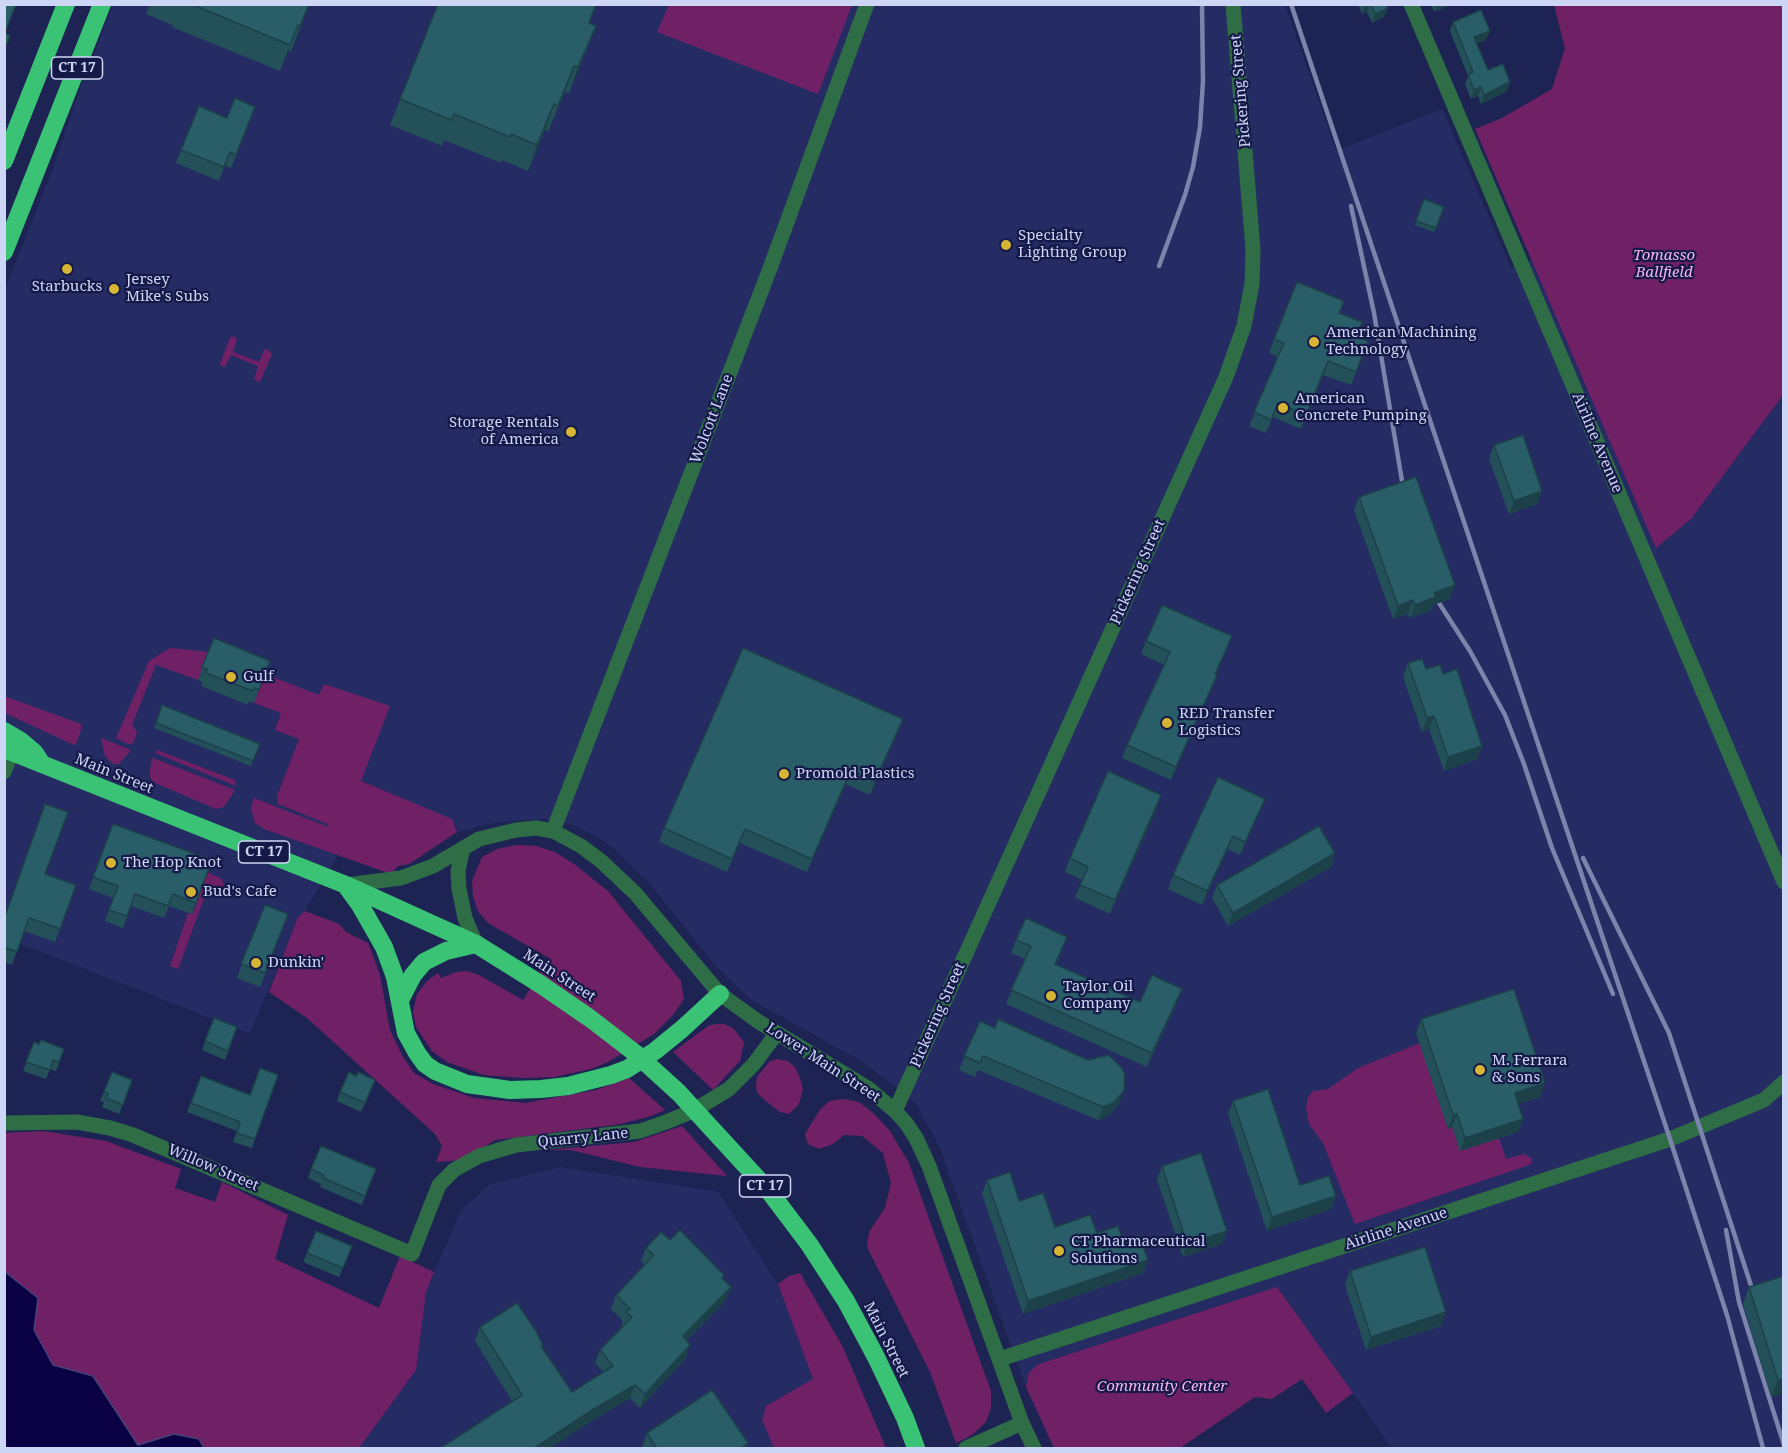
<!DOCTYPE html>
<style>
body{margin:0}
#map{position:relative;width:1788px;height:1453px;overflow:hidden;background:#1d2454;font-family:"Noto Serif",serif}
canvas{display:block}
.frame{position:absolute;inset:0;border:6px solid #ced6f5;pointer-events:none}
</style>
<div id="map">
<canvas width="1788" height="1453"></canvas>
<div class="frame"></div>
</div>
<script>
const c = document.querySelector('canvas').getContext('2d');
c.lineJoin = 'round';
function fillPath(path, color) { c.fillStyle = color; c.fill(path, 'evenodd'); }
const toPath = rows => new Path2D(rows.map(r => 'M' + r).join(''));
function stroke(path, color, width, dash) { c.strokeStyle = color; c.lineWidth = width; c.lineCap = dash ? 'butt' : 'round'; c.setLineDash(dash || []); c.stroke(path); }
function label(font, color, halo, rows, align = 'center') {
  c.font = font + ' "Noto Serif",serif'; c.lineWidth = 4.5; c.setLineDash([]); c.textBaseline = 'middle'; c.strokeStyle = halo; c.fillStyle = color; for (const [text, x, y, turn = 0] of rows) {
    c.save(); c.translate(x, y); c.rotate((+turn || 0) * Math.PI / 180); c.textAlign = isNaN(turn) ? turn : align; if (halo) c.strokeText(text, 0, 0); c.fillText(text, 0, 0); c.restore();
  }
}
fillPath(toPath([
 [113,5,1285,5,1336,151,1442,109,1511,268,1532,259,1656,547,1691,519,1783,395,1783,1448,1392,1448,1277,1287,1039,1364,1029,1372,1026,1387,939,1146,916,1103,863,1062,750,999,716,966,650,884,610,845,588,832,568,823,543,819,493,823,457,832,455,824,361,781,325,684,320,695,255,703,281,713,275,730,299,739,277,796,278,804,327,824,337,856,305,911,298,917,250,1034,58,958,5,939,5,290,55,163,82,83],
 [560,1167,718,1192,778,1284,813,1379,766,1406,762,1420,774,1448,359,1448,416,1370,426,1292,460,1212,489,1185]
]), '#252c63');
fillPath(toPath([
 [669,5,669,4,852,5,818,94,657,32],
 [1554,5,1783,5,1783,395,1691,519,1656,548,1475,129,1502,118,1552,89,1565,48],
 [232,336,237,339,233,352,259,362,264,350,267,349,272,354,261,380,258,382,254,379,258,366,231,355,225,367,220,365,220,363,230,338],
 [170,648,209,652,198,680,156,665,132,725,137,732,134,741,132,744,128,744,116,738,149,661],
 [265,674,319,695,324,684,390,706,361,781,452,819,457,832,409,864,398,866,391,874,264,829,255,823,251,808,254,798,328,827,327,824,278,804,277,796,299,739,275,730,281,713,254,703],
 [4,696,81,724,81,730,76,744,74,745,5,713],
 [101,738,131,750,119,764,113,764,105,756],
 [157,750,235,780,236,786,155,753],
 [152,758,153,758,235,790,224,807,216,809,153,782,150,777,150,770],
 [516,845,536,846,555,852,574,864,608,891,681,981,684,999,673,1015,654,1034,608,1062,591,1069,554,1077,524,1078,484,1075,447,1062,432,1051,416,1027,413,1012,417,994,427,981,438,973,441,978,456,972,467,971,479,975,523,1000,549,958,488,923,478,911,473,896,472,881,482,857,497,849],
 [207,872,222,879,225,891,209,885,178,969,170,966,188,913,192,914,194,911],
 [305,911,339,924,346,932,368,943,380,975,390,1030,403,1057,414,1073,433,1084,474,1098,525,1103,596,1090,629,1078,665,1110,651,1116,621,1124,495,1140,464,1160,436,1162,442,1146,435,1134,307,1018,269,992,298,917],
 [715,1024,724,1024,733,1028,744,1042,740,1061,713,1090,673,1052,708,1026],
 [1420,1043,1448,1128,1452,1127,1499,1138,1506,1159,1524,1154,1531,1158,1532,1164,1355,1224,1323,1143,1309,1124,1306,1108,1308,1097,1313,1091,1328,1089,1358,1068],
 [778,1059,788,1061,795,1067,800,1078,803,1089,799,1104,789,1114,780,1112,767,1102,757,1093,756,1086,757,1077,770,1061],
 [844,1099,859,1102,873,1113,890,1131,909,1163,991,1391,991,1408,986,1422,972,1435,956,1443,930,1372,867,1247,869,1232,885,1208,891,1183,883,1153,862,1136,844,1135,833,1144,819,1149,808,1144,805,1134,819,1111,829,1101],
 [682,1126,727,1176,640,1167,571,1150,547,1150,634,1142],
 [43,1131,106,1141,181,1169,175,1188,215,1202,222,1182,288,1215,275,1259,379,1308,400,1256,434,1272,426,1292,416,1370,359,1448,5,1448,4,1133],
 [800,1273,843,1347,886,1448,774,1448,762,1420,766,1406,813,1379,778,1284,789,1276],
 [1277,1287,1353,1393,1326,1413,1302,1379,1272,1399,1255,1397,1180,1448,1054,1448,1026,1387,1029,1372,1039,1364]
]), '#702166');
const water = toPath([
 [4,1271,38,1298,34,1330,53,1365,93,1376,138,1445,174,1434,199,1439,204,1448,5,1448,4,1271]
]);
fillPath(water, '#0a0144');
stroke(water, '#454179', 1.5);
stroke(toPath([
 [1411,4,1784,882],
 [4,772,12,752],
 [553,831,769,271,867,4],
 [463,848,458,871,459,889,465,918,476,944],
 [346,885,401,878,433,866,479,839,516,830,536,828,553,831,581,846,601,861,635,893,720,994,759,1022,869,1089,895,1111,906,1123,916,1138,929,1166,1022,1423,1034,1448],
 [895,1111,1226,377,1244,326,1252,284,1253,249,1233,4],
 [4,1123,77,1122,110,1128,133,1135,412,1254,439,1185,454,1170,479,1156,516,1145,640,1131,666,1122,693,1111,729,1089,753,1065,777,1033],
 [1000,1359,1670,1139,1764,1100,1784,1082],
 [966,1448,1022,1423]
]), '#2e6d46', 15);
stroke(toPath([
 [4,161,66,4],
 [4,252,102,4],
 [4,731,21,741,34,752,40,761],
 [4,749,346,885,476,944,540,984],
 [347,887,360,905,384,947,395,977,406,1033,417,1053,425,1064,435,1071,467,1084,510,1090,541,1089,568,1086,611,1075,627,1069,655,1051,682,1029,720,994],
 [400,1000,413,975,424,962,446,951,476,944]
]), '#3bc375', 18);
stroke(toPath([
 [1291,4,1670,1139,1727,1315,1763,1448],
 [1351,206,1374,313,1404,493],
 [1159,266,1185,195,1193,167,1200,127,1203,81,1202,4],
 [1439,603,1470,651,1505,715,1524,764,1552,848,1613,994],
 [1583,858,1669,1033,1756,1301],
 [1726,1230,1739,1302,1784,1445]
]), '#7c84ab', 4.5);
stroke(toPath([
 [540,984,591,1019,635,1053,679,1093,769,1191,809,1244,846,1301,876,1357,905,1418,916,1448]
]), '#3bc375', 18);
fillPath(toPath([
 [150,4,309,4,291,52,288,51,280,71,172,27,173,25,146,14],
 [438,4,597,4,589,23,596,26,586,52,569,93,565,92,548,132,545,130,528,171,502,160,501,163,444,140,442,146,390,125],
 [1358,4,1386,4,1384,17,1372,23,1367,12,1362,14],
 [1431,4,1448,4,1448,6,1434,12],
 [1453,22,1486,40,1476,44,1488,70,1510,82,1507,91,1481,104,1478,96,1471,99,1465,84,1468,76,1450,31],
 [250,120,231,168,225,165,219,181,176,163,181,150],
 [1424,199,1444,207,1434,232,1415,225],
 [1340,313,1357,336,1368,341,1351,385,1323,375,1301,429,1273,417,1266,433,1249,426,1279,357,1269,353,1274,339],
 [1494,445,1542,491,1537,504,1509,514,1489,459],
 [1359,497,1450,599,1433,605,1431,611,1410,618,1408,614,1393,619,1354,510],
 [1232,636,1216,674,1217,675,1212,688,1171,780,1122,758,1127,745,1164,665,1141,654,1146,641],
 [214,638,270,661,254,703,249,701,248,705,201,686,202,682,198,680],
 [1408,663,1443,674,1482,746,1477,759,1444,771,1429,729,1422,732,1403,677],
 [162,705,260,744,251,766,154,728],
 [903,719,898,732,870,795,846,784,807,872,740,843,727,872,659,842,664,828],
 [1161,795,1157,808,1110,914,1075,898,1082,880,1065,872,1070,858],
 [1260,812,1240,855,1228,849,1202,905,1168,889,1173,875],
 [113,824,212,860,192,914,169,906,164,918,131,906,123,928,105,921,113,898,89,889],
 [1335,853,1331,867,1228,926,1212,898,1217,885],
 [46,874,76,885,55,942,24,931,12,965,4,962,4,919],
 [265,905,283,927,260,987,237,978],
 [1067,937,1056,964,1140,1002,1177,1003,1147,1067,1006,1004,1025,959,1011,953,1016,940],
 [214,1018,237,1027,225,1060,202,1050],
 [1421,1019,1540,1097,1518,1104,1523,1119,1518,1132,1460,1151,1452,1127,1448,1129,1416,1033],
 [980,1021,1119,1104,1109,1116,1098,1120,978,1070,975,1077,959,1070],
 [34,1042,64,1049,56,1071,50,1069,46,1079,23,1071],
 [278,1075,252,1148,233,1142,237,1131,187,1112,201,1076,250,1095],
 [132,1080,119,1114,102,1107,104,1102,100,1101,104,1092],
 [372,1089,361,1112,337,1101,340,1092],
 [1233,1101,1300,1185,1336,1196,1331,1209,1267,1231,1228,1114],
 [1162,1166,1222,1244,1183,1257,1157,1179],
 [311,1169,372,1178,362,1205,320,1187,321,1184,308,1178],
 [987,1180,1019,1201,1055,1227,1097,1233,1123,1240,1143,1273,1023,1314,982,1194],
 [670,1240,723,1279,731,1287,726,1300,687,1340,686,1358,640,1408,630,1398,587,1424,549,1449,439,1449,512,1401,475,1341,480,1327,543,1345,542,1347,572,1392,603,1372,595,1363,600,1350,622,1327,621,1326,623,1321,611,1309,616,1295,645,1265,641,1261,646,1248],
 [352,1246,339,1277,303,1262,307,1253],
 [1350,1271,1441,1326,1366,1350,1345,1285],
 [1749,1287,1784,1393,1771,1397,1743,1304],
 [647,1433,746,1449,643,1449,642,1447]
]), '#235059');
fillPath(toPath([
 [305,4,288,51,280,71],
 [309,4,300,30,291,52,300,26],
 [1367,4,1370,4,1367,12,1362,14,1365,5],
 [1437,4,1448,4,1448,6,1434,12],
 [1388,8,1384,17,1372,23,1375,14],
 [596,26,586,52,569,93,578,67],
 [1490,31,1486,40,1470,46,1474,37],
 [574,66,565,92,548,132,558,106],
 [1510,82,1507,91,1481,104,1484,95],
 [1481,87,1478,96,1471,99,1474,90],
 [554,104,545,130,528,171,537,145],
 [1328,361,1323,375,1301,429,1306,415],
 [1542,491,1537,504,1509,514,1514,501],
 [1455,585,1450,599,1433,605,1431,611,1410,618,1415,605,1434,593],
 [1413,600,1408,614,1393,619,1398,606],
 [1232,636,1227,650,1210,687,1215,674],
 [1217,675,1212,688,1171,780,1176,767],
 [1434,716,1429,729,1422,732,1427,718],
 [903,719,898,732,870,795,875,781],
 [1482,746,1477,759,1444,771,1448,757],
 [851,770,846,784,807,872,812,859],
 [1161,795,1157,808,1110,914,1115,900],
 [1265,799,1260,812,1240,855,1245,842],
 [745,829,740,843,727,872,732,859],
 [1233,836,1228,849,1202,905,1207,891],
 [1335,853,1331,867,1228,926,1233,913],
 [1182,989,1177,1003,1147,1067,1152,1053],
 [1545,1083,1540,1097,1510,1107,1515,1093],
 [1124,1091,1119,1104,1109,1116,1098,1120,1103,1107],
 [1457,1114,1452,1127,1448,1129,1453,1115],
 [1523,1119,1518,1132,1460,1151,1465,1138],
 [1336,1196,1331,1209,1267,1231,1272,1217],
 [1227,1231,1222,1244,1183,1257,1187,1244],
 [1148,1260,1143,1273,1023,1314,1028,1301],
 [731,1287,726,1300,678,1349,683,1336],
 [1446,1312,1441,1326,1366,1350,1371,1337],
 [690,1345,686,1358,640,1408,645,1394],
 [1784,1378,1784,1393,1771,1397,1778,1380],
 [635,1385,630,1398,587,1424,549,1449,533,1449,592,1410],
 [748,1443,746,1449,739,1449]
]), '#1d4149');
const building = toPath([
 [4,4,16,4,5,33,10,36,4,50,4,4],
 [191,4,309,4,300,26,298,25,290,45,191,4],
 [438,4,596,4,589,23,596,26,578,67,574,66,558,106,554,104,537,145,511,134,510,137,454,114,451,120,400,99,438,4],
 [1371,4,1386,4,1388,8,1375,14,1371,4],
 [1481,10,1490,31,1474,37,1488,70,1503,64,1510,82,1484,95,1481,87,1474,90,1468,75,1473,72,1453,22,1481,10],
 [235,98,255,107,236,155,230,152,224,167,181,150,199,106,227,118,235,98],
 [1424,199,1444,207,1436,228,1416,221,1424,199],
 [1297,282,1344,301,1339,313,1362,322,1357,336,1368,341,1356,372,1328,361,1306,415,1278,403,1271,420,1254,412,1284,343,1274,339,1297,282],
 [1523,435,1542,491,1514,501,1494,445,1523,435],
 [1416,477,1455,585,1434,593,1436,597,1415,605,1413,600,1398,606,1359,497,1416,477],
 [1162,605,1232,636,1215,674,1217,675,1176,767,1127,745,1170,652,1146,641,1162,605],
 [214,638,270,661,259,690,254,688,253,691,206,673,207,669,202,667,214,638],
 [743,648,903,719,875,781,851,770,812,859,745,829,732,859,664,828,743,648],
 [1422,659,1426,669,1440,665,1443,674,1457,669,1482,746,1448,757,1434,716,1427,718,1408,663,1422,659],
 [162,705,260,744,253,761,156,723,162,705],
 [1108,771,1161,795,1115,900,1080,885,1088,867,1070,858,1108,771],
 [1218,777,1265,799,1245,842,1233,836,1207,891,1173,875,1218,777],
 [45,804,68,812,45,874,76,885,60,929,29,918,17,952,4,947,4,919,45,804],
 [113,824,212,860,196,903,173,894,168,906,135,894,127,916,109,910,118,886,93,877,113,824],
 [1319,826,1335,853,1233,913,1217,885,1319,826],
 [265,905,288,914,265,973,241,964,265,905],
 [1026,918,1067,937,1055,964,1140,1002,1152,975,1182,989,1152,1053,1011,990,1031,946,1016,940,1026,918],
 [1514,989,1545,1083,1515,1093,1523,1119,1465,1138,1457,1114,1453,1115,1421,1019,1514,989],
 [214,1018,237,1027,228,1051,205,1041,214,1018],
 [998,1019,1088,1060,1109,1055,1122,1068,1125,1075,1124,1091,1113,1103,1103,1107,983,1056,980,1063,964,1056,980,1021,995,1028,998,1019],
 [41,1040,64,1049,59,1062,53,1060,50,1070,26,1062,34,1042,39,1044,41,1040],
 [260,1068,278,1075,255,1139,237,1133,240,1122,191,1103,201,1076,250,1095,260,1068],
 [112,1072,132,1080,123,1105,106,1098,108,1093,104,1092,112,1072],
 [349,1072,356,1076,358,1072,375,1080,365,1103,340,1092,349,1072],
 [1268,1089,1300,1185,1329,1176,1336,1196,1272,1217,1233,1101,1268,1089],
 [321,1146,376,1169,365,1196,323,1178,324,1175,311,1169,321,1146],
 [1201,1153,1227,1231,1187,1244,1162,1166,1201,1153],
 [1010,1172,1019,1201,1043,1193,1055,1227,1090,1215,1097,1233,1118,1226,1123,1240,1139,1235,1148,1260,1028,1301,987,1180,1010,1172],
 [680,1230,724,1275,722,1278,731,1287,683,1336,690,1345,645,1394,635,1385,592,1410,533,1449,439,1449,522,1395,480,1327,517,1303,536,1331,543,1345,541,1346,572,1392,613,1366,600,1350,632,1317,626,1312,630,1309,616,1295,654,1255,646,1248,661,1232,670,1240,680,1230],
 [316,1231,352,1246,343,1268,307,1253,316,1231],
 [1425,1247,1446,1312,1371,1337,1350,1271,1425,1247],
 [1784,1276,1784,1378,1778,1380,1749,1287,1784,1276],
 [712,1390,748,1443,739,1449,657,1449,647,1433,712,1390]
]);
fillPath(building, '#295d68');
stroke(building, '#1d4149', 1.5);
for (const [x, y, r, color] of [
 [1006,245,6,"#d6b534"],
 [67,269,6,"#d6b534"],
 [114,289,6,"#d6b534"],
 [1314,342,6,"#d6b534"],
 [1283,408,6,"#d6b534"],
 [571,432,6,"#d6b534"],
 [231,677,6,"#d6b534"],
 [1167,723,6,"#d6b534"],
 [784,774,6,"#d6b534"],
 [111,863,6,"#d6b534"],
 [191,892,6,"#d6b534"],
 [256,963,6,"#d6b534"],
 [1051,996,6,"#d6b534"],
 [1480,1070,6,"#d6b534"],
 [1059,1251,6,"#d6b534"]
]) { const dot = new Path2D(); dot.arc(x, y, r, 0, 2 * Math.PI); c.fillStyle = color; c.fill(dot); stroke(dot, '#151948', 2); }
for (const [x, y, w] of [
 [77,68,51],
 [264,852,51],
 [765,1186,51]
]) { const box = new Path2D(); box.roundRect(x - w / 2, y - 11, w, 22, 4.5); c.fillStyle = '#151948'; c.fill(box); stroke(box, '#ced6f5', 1.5); }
label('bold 14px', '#ced6f5', null, [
 ["CT 17",77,68],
 ["CT 17",264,852],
 ["CT 17",765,1186]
]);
label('15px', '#ced6f5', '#151948', [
 ["Pickering Street",1241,91,-95],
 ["Wolcott Lane",712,419,-69],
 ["Airline Avenue",1597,443,67],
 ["Pickering Street",1138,572,-66],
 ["Main Street",114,774,22],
 ["Main Street",559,976,33],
 ["Pickering Street",938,1015,-66],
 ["Lower Main Street",823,1063,33],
 ["Quarry Lane",583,1138,-6],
 ["Willow Street",213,1168,23],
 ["Airline Avenue",1396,1229,-18],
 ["Main Street",886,1340,63]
]);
label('15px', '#ced6f5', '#151948', [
 ["Specialty",1018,236],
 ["Lighting Group",1018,253],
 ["Jersey",126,280],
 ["Mike's Subs",126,297],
 ["Starbucks",67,287,"center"],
 ["American Machining",1326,333],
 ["Technology",1326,350],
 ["American",1295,399],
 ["Concrete Pumping",1295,416],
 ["Storage Rentals",559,423,"right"],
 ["of America",559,440,"right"],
 ["Gulf",243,677],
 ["RED Transfer",1179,714],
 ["Logistics",1179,731],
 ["Promold Plastics",796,774],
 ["The Hop Knot",123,863],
 ["Bud's Cafe",203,892],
 ["Dunkin'",268,963],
 ["Taylor Oil",1063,987],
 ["Company",1063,1004],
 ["M. Ferrara",1492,1061],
 ["& Sons",1492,1078],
 ["CT Pharmaceutical",1071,1242],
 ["Solutions",1071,1259]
], 'left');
label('italic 15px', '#f9b5eb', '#151948', [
 ["Tomasso",1664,256],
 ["Ballfield",1664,273],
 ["Community Center",1162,1387]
]);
</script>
